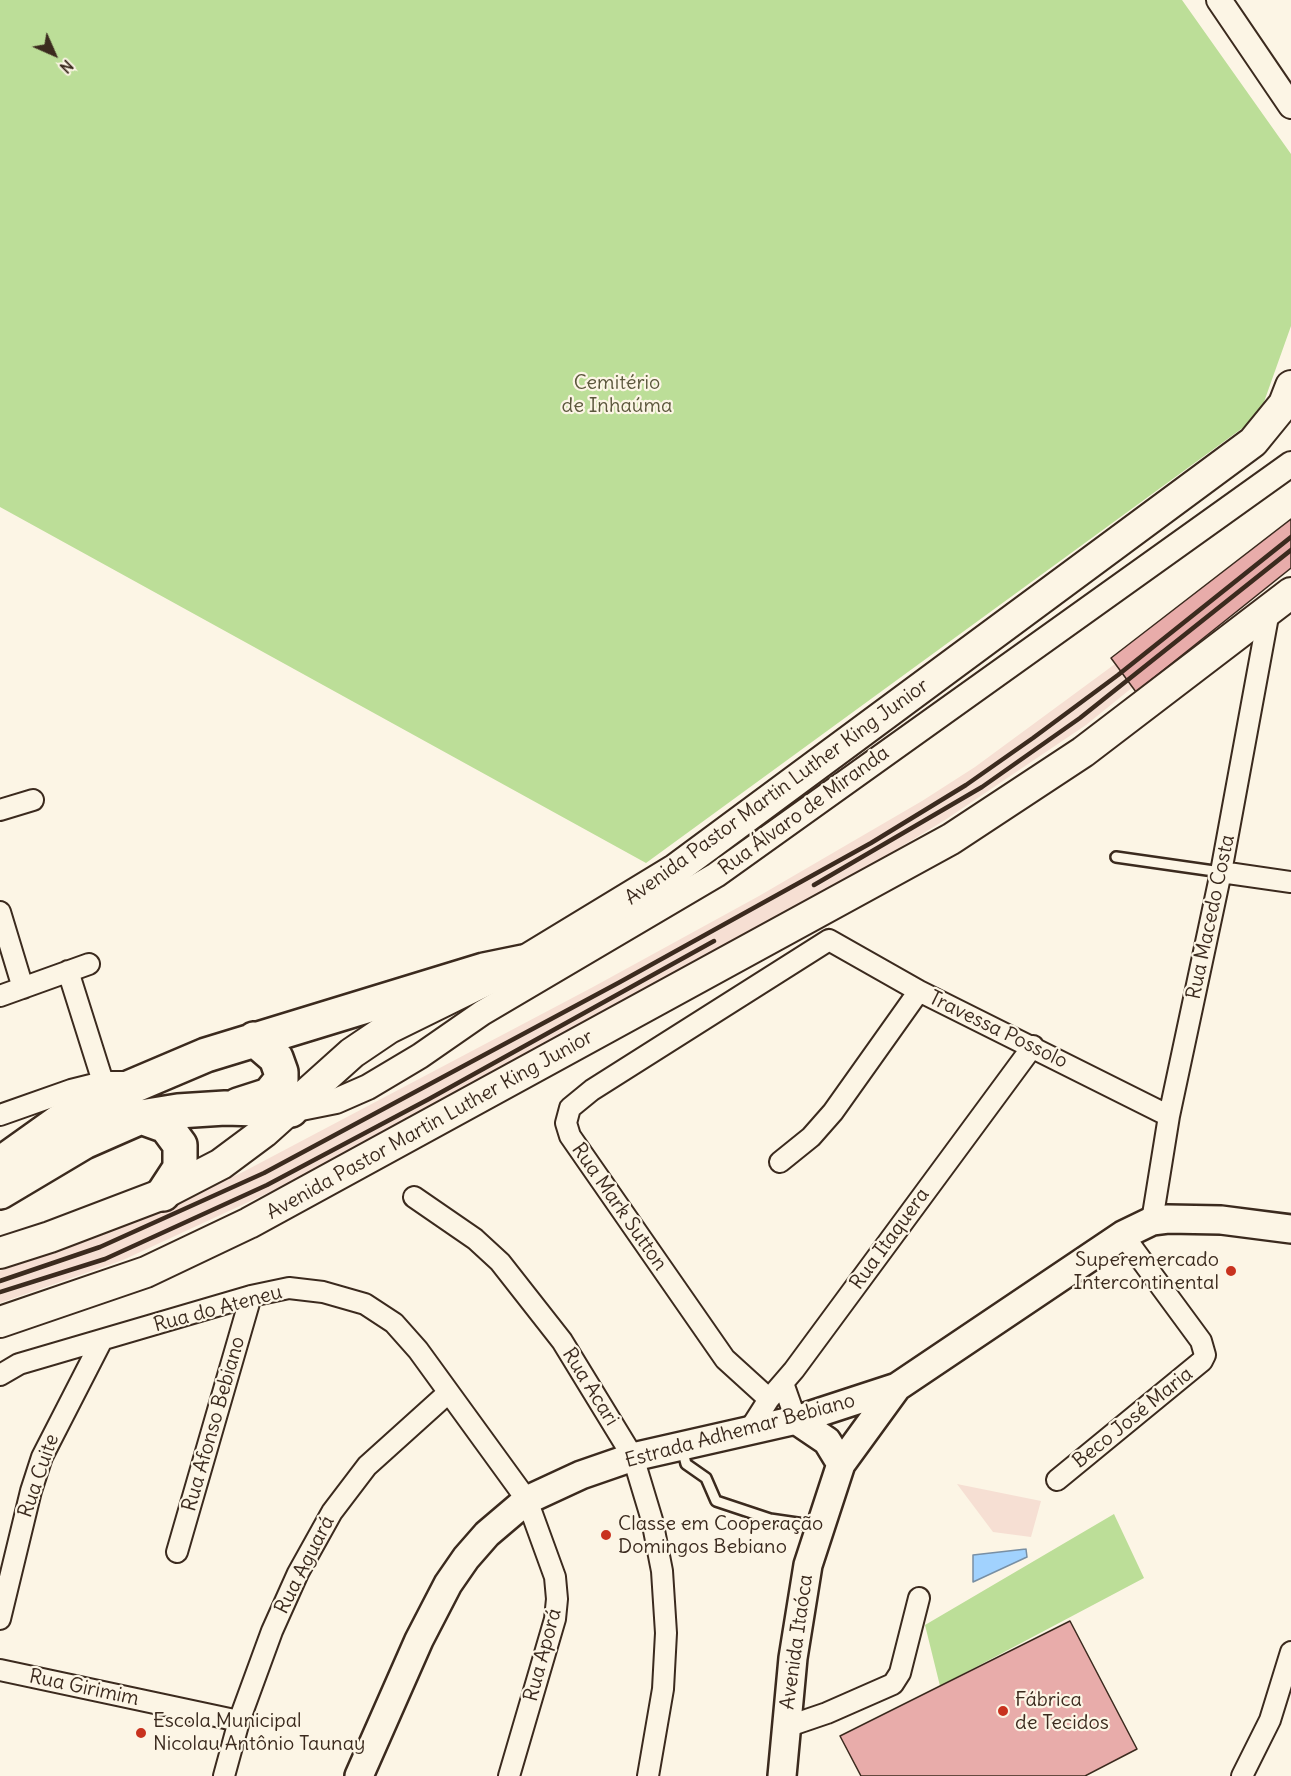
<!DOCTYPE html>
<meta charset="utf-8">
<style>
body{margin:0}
#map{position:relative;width:1291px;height:1776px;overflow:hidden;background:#fcf5e5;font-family:Delius,sans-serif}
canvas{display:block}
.north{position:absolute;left:24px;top:24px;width:60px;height:60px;-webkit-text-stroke:4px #fcf5e5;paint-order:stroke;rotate:135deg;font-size:16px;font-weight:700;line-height:24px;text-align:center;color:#3b2a1e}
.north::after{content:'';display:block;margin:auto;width:21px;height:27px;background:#3b2a1e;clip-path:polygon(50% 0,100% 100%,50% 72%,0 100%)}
</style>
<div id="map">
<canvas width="1291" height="1776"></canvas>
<div class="north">N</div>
</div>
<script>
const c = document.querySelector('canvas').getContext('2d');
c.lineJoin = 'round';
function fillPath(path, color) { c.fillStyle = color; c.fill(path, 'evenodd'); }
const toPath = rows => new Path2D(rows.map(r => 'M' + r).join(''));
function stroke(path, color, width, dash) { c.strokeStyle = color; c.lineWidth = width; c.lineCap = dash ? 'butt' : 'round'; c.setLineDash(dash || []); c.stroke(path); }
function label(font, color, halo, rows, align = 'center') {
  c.font = font + ' Delius,sans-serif'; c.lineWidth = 4.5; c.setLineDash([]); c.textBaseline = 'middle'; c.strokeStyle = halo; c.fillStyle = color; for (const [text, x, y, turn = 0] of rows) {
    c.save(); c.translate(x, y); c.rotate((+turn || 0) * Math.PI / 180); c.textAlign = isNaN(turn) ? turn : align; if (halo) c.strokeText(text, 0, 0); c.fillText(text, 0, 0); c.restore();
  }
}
fillPath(toPath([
 [1115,664,1133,687,1086,725,945,820,848,879,283,1186,123,1260,0,1303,0,1271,98,1237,241,1173,593,987,759,896,922,801,975,767],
 [957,1484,1041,1501,1031,1537,993,1532]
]), '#f6dfd3');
fillPath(toPath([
 [0,0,1182,0,1291,154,1291,326,1259,416,646,863,0,507],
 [1114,1514,1144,1578,940,1686,925,1625]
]), '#bcde98');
const water = toPath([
 [1026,1549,1027,1557,973,1582,973,1555,1026,1549]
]);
fillPath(water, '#a1d2fe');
stroke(water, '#788fa4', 1.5);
const building = toPath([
 [1291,519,1291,568,1136,692,1111,658,1291,519],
 [1070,1621,1137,1749,1085,1776,861,1776,840,1736,1070,1621]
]);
fillPath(building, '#e8acaa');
stroke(building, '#3b2a1e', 1.5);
const service = toPath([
 [1116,857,1221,872],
 [682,1448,686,1464,706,1478,716,1501,770,1519,818,1526]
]);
const minor = toPath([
 [0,810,33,800],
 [1221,872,1291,882],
 [0,912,23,988],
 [68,971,103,1082],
 [0,996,89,964],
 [0,1115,71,1090,103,1082,125,1082],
 [780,1162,811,1137,833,1112,919,991],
 [414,1197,475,1239,500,1262,562,1341,633,1457,652,1520,662,1571,666,1633,663,1689,648,1776],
 [1152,1221,1169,1116,1221,872,1269,611],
 [0,1375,19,1364,251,1296,289,1288,323,1292,365,1304,394,1323,418,1350,527,1500,555,1577,557,1599,555,1619,509,1776],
 [783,1383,796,1420],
 [769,1399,725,1359,570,1136,566,1123,570,1108,592,1090,829,940,919,991,1169,1116],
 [748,1432,769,1399,794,1370,1033,1046],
 [1057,1480,1202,1361,1205,1355,1201,1341,1123,1235],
 [177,1552,251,1296],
 [0,1619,31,1491,42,1457,101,1342],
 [0,1670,239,1721],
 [786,1727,827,1713,893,1684,900,1673,919,1598],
 [224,1776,239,1721,272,1631,298,1573,332,1512,367,1466,448,1393],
 [1242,1776,1270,1720,1291,1652]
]);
const tertiary = toPath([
 [1219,0,1291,106],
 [291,1110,336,1101,368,1087,420,1056,482,1013,716,875,1291,464]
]);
const secondary = toPath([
 [796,1420,827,1441,841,1464],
 [359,1776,419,1640,448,1584,466,1558,487,1534,527,1500,581,1475,633,1457,796,1420,897,1387,1123,1235,1152,1221,1168,1219,1221,1220,1291,1229],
 [782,1776,793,1658,808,1565,841,1464,897,1387]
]);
const primary = toPath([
 [0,1253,50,1237,163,1194,221,1164,264,1132,352,1053,389,1028,523,962,676,869,1253,442,1284,404,1291,386],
 [0,1322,146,1272,249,1223,951,839,1083,752,1291,593]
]);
const motorway = toPath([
 [238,1105,269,1095,281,1080,281,1072,276,1058,254,1039],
 [141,1117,166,1126,180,1145,180,1168,163,1194],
 [0,1164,59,1122,93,1103,206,1055,484,970,523,962],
 [0,1192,84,1142,141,1117,178,1111,225,1108,291,1110]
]);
stroke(service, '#3b2a1e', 14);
stroke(minor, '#3b2a1e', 24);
stroke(tertiary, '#3b2a1e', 28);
stroke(secondary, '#3b2a1e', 32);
stroke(primary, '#3b2a1e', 34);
stroke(motorway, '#3b2a1e', 38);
stroke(service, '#fcf5e5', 9);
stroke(minor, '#fcf5e5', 20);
stroke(tertiary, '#fcf5e5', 24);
stroke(secondary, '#fcf5e5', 27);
stroke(primary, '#fcf5e5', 30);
stroke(motorway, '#fcf5e5', 33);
stroke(toPath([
 [814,885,982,787,1080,718,1291,550],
 [0,1281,100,1247,264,1173,620,982,871,843,966,785,1033,738,1118,675,1291,537],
 [0,1292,105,1259,267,1185,429,1099,714,941]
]), '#3b2a1e', 4.5);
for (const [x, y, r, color] of [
 [1231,1271,6,"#c8321e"],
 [606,1535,6,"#c8321e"],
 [1003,1711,6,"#c8321e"],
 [141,1733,6,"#c8321e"]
]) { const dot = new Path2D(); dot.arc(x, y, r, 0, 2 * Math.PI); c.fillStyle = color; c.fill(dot); stroke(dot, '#fcf5e5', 2); }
label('20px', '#5b573c', '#fcf5e5', [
 ["Cemitério",617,383],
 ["de Inhaúma",617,406]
]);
label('20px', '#3b2a1e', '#fcf5e5', [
 ["Avenida Pastor Martin Luther King Junior",777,792,-36],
 ["Rua Álvaro de Miranda",804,811,-36],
 ["Rua Macedo Costa",1211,917,-78],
 ["Travessa Possolo",998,1030,26],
 ["Avenida Pastor Martin Luther King Junior",430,1125,-29],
 ["Rua Mark Sutton",619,1207,55],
 ["Rua Itaquera",890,1239,-54],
 ["Rua do Ateneu",218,1309,-15],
 ["Rua Acari",590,1387,58],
 ["Beco José Maria",1133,1418,-39],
 ["Rua Afonso Bebiano",214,1424,-74],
 ["Estrada Adhemar Bebiano",740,1431,-15],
 ["Rua Cuite",39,1476,-71],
 ["Rua Aguará",305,1565,-63],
 ["Avenida Itaóca",797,1642,-82],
 ["Rua Aporá",543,1655,-75],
 ["Rua Girimim",84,1688,12]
]);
label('20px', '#3b2a1e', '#fcf5e5', [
 ["Superemercado",1219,1260,"right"],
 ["Intercontinental",1219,1283,"right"],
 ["Classe em Cooperação",618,1524],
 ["Domingos Bebiano",618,1547],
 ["Fábrica",1015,1700],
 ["de Tecidos",1015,1723],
 ["Escola Municipal",153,1721],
 ["Nicolau Antônio Taunay",153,1744]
], 'left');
</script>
